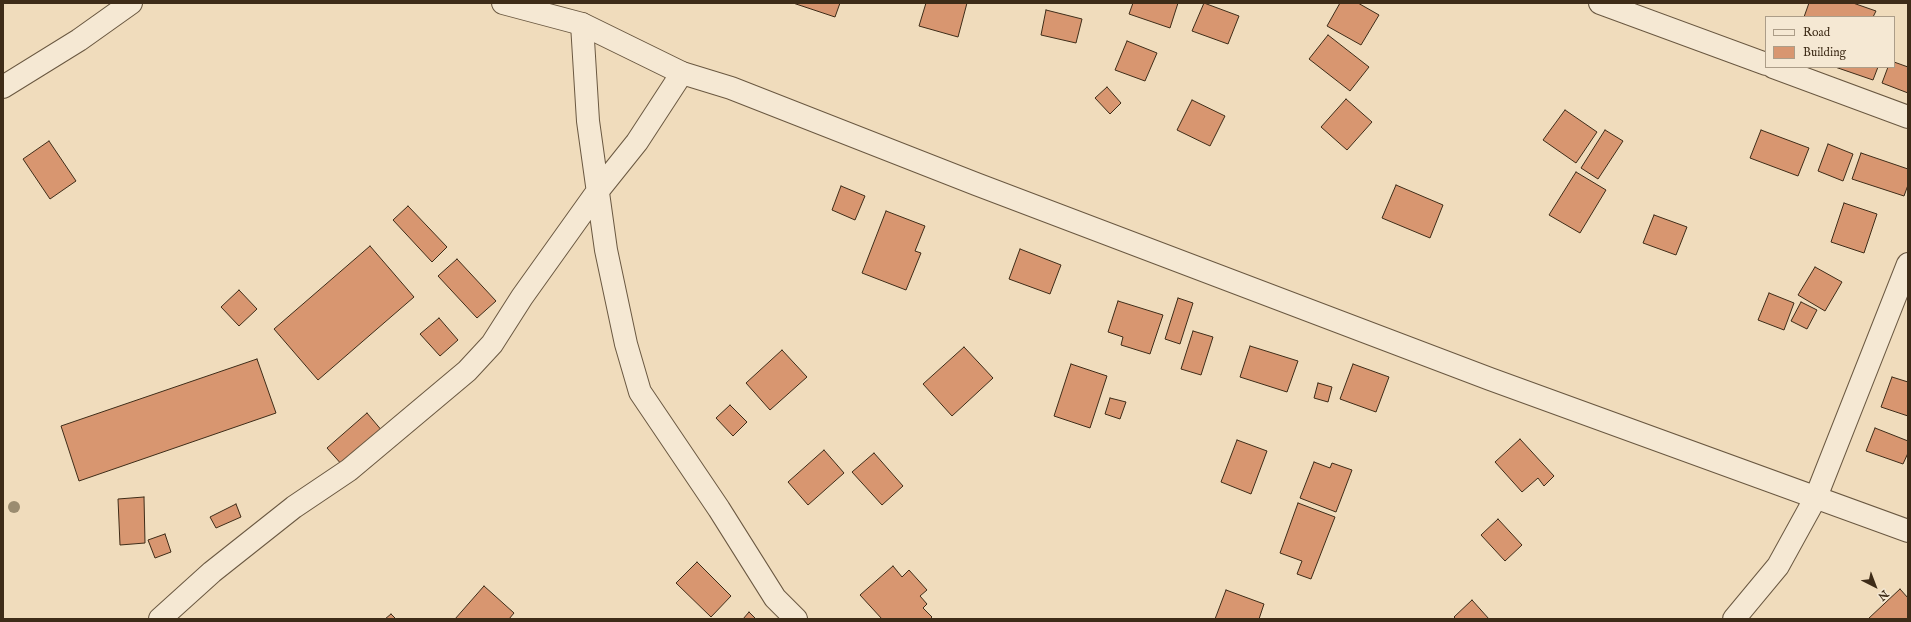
<!DOCTYPE html>
<style>
body{margin:0}
#map{position:relative;width:1911px;height:622px;overflow:hidden;background:#f0dcbc;font-family:"IM FELL English",serif}
canvas{display:block}
.frame{position:absolute;inset:0;border:4px solid #3e2c18;pointer-events:none}
.legend{position:absolute;left:1765px;top:16px;width:130px;height:52px;box-sizing:border-box;background:#f5e8d3;border:1px solid #ac9d88;margin:0;padding:5px 7px;list-style:none;font-size:12px;color:#3e2c18}
.legend li{display:flex;align-items:center;gap:8px;height:20px}
.legend b{width:20px;border:1px solid #ac9d88}
.north{position:absolute;left:1855px;top:566px;width:40px;height:40px;-webkit-text-stroke:3px #f5e8d3;paint-order:stroke;rotate:138deg;font-size:11px;font-weight:700;line-height:16px;text-align:center;color:#3e2c18}
.north::after{content:'';display:block;margin:auto;width:14px;height:18px;background:#3e2c18;clip-path:polygon(50% 0,100% 100%,50% 72%,0 100%)}
</style>
<div id="map">
<canvas width="1911" height="622"></canvas>
<div class="frame"></div>
<ul class="legend">
<li><b style="height:5px;background:#f5e8d3"></b>Road</li>
<li><b style="height:11px;background:#d89670"></b>Building</li>
</ul>
<div class="north">N</div>
</div>
<script>
const c = document.querySelector('canvas').getContext('2d');
c.lineJoin = 'round';
function fillPath(path, color) { c.fillStyle = color; c.fill(path, 'evenodd'); }
const toPath = rows => new Path2D(rows.map(r => 'M' + r).join(''));
function stroke(path, color, width, dash) { c.strokeStyle = color; c.lineWidth = width; c.lineCap = dash ? 'butt' : 'round'; c.setLineDash(dash || []); c.stroke(path); }
const building = toPath([
 [793,3,840,3,835,17,793,3],
 [926,3,967,3,958,37,919,26,926,3],
 [1133,3,1178,3,1170,28,1129,14,1133,3],
 [1204,3,1239,16,1228,44,1192,31,1204,3],
 [1340,3,1358,3,1379,15,1361,45,1327,26,1340,3],
 [1809,3,1853,3,1876,11,1873,17,1804,17,1809,3],
 [1046,10,1082,19,1076,43,1041,35,1046,10],
 [1328,35,1369,67,1350,91,1309,59,1328,35],
 [1127,41,1157,53,1145,81,1115,70,1127,41],
 [1894,62,1908,67,1908,93,1882,83,1888,67,1894,67,1894,62],
 [1835,67,1878,67,1873,80,1835,67],
 [1107,87,1121,103,1110,114,1095,98,1107,87],
 [1346,99,1372,122,1347,150,1321,127,1346,99],
 [1192,100,1225,116,1210,146,1177,130,1192,100],
 [1565,110,1597,132,1576,163,1543,140,1565,110],
 [1605,130,1623,141,1598,179,1581,168,1605,130],
 [1761,130,1809,148,1798,176,1750,158,1761,130],
 [49,141,76,181,50,199,23,159,49,141],
 [1828,144,1853,154,1843,181,1818,171,1828,144],
 [1861,153,1908,169,1908,185,1904,196,1852,179,1861,153],
 [1576,172,1606,190,1580,233,1549,215,1576,172],
 [1396,185,1443,205,1430,238,1382,218,1396,185],
 [841,186,865,196,855,220,832,210,841,186],
 [1844,203,1877,214,1864,253,1831,242,1844,203],
 [408,206,447,247,432,262,393,220,408,206],
 [886,211,925,226,915,251,921,253,906,290,862,273,886,211],
 [1654,215,1687,227,1676,255,1643,243,1654,215],
 [370,246,414,297,318,380,274,329,370,246],
 [1020,249,1061,265,1050,294,1009,279,1020,249],
 [457,259,496,301,477,318,438,276,457,259],
 [1815,267,1842,282,1825,311,1798,295,1815,267],
 [239,290,257,309,239,326,221,307,239,290],
 [1769,293,1794,303,1784,330,1758,320,1769,293],
 [1178,298,1193,303,1180,344,1165,339,1178,298],
 [1118,301,1163,315,1150,354,1121,345,1123,337,1108,332,1118,301],
 [1801,302,1817,310,1807,329,1791,321,1801,302],
 [439,318,458,340,440,356,420,334,439,318],
 [1193,331,1213,337,1201,375,1181,369,1193,331],
 [1250,346,1298,361,1287,392,1240,377,1250,346],
 [964,347,993,378,952,416,923,384,964,347],
 [782,350,807,377,770,410,746,383,782,350],
 [257,359,276,413,79,481,61,426,257,359],
 [1071,364,1107,376,1090,428,1054,416,1071,364],
 [1353,364,1389,377,1376,412,1340,399,1353,364],
 [1892,377,1908,382,1908,416,1881,407,1892,377],
 [1318,383,1332,387,1328,402,1314,398,1318,383],
 [1110,398,1126,402,1120,419,1105,414,1110,398],
 [730,405,747,422,733,436,716,418,730,405],
 [367,413,383,432,343,466,327,448,367,413],
 [1875,428,1908,441,1908,453,1903,464,1866,451,1875,428],
 [1520,439,1554,476,1544,486,1538,478,1522,492,1495,462,1520,439],
 [1237,440,1267,451,1251,494,1221,482,1237,440],
 [824,450,844,473,808,505,788,482,824,450],
 [874,453,903,486,882,505,852,472,874,453],
 [1314,462,1330,468,1332,463,1352,470,1336,512,1300,498,1314,462],
 [144,497,145,543,120,545,118,499,144,497],
 [1298,503,1335,517,1311,579,1297,574,1302,561,1280,553,1298,503],
 [236,504,241,517,216,528,210,517,236,504],
 [1498,519,1522,545,1505,561,1481,535,1498,519],
 [165,534,171,552,155,558,148,540,165,534],
 [697,562,731,596,711,617,676,583,697,562],
 [893,566,902,577,909,570,927,590,920,596,927,604,923,608,932,617,930,619,882,619,860,595,893,566],
 [484,586,514,613,509,619,455,619,484,586],
 [1900,589,1908,598,1908,619,1868,619,1900,589],
 [1226,590,1264,604,1259,619,1215,619,1226,590],
 [1472,600,1489,619,1456,619,1454,617,1472,600],
 [749,612,756,619,743,619,749,612],
 [391,614,396,619,385,619,391,614]
]);
fillPath(building, '#d89670');
stroke(building, '#3e2c18', 1);
const minor = toPath([
 [1600,3,1766,64],
 [582,24,588,121,606,250,626,344,640,392,719,509,775,598,796,619],
 [1773,67,1908,117],
 [3,87,79,40,131,3],
 [1816,497,1908,264],
 [160,619,212,572,294,507,349,470,467,371,492,344,522,297,597,192,637,142,682,73]
]);
const tertiary = toPath([
 [503,3,582,24,682,73,731,88,976,184,1490,379,1908,531],
 [1734,619,1778,566,1816,497]
]);
stroke(minor, '#6a5841', 24);
stroke(tertiary, '#6a5841', 24);
stroke(minor, '#f5e8d3', 22);
stroke(tertiary, '#f5e8d3', 22);
c.fillStyle = '#9b8c70';
for (const [x, y] of [
 [14,507]
]) { c.beginPath(); c.arc(x, y, 6, 0, 2 * Math.PI); c.fill(); }
</script>
